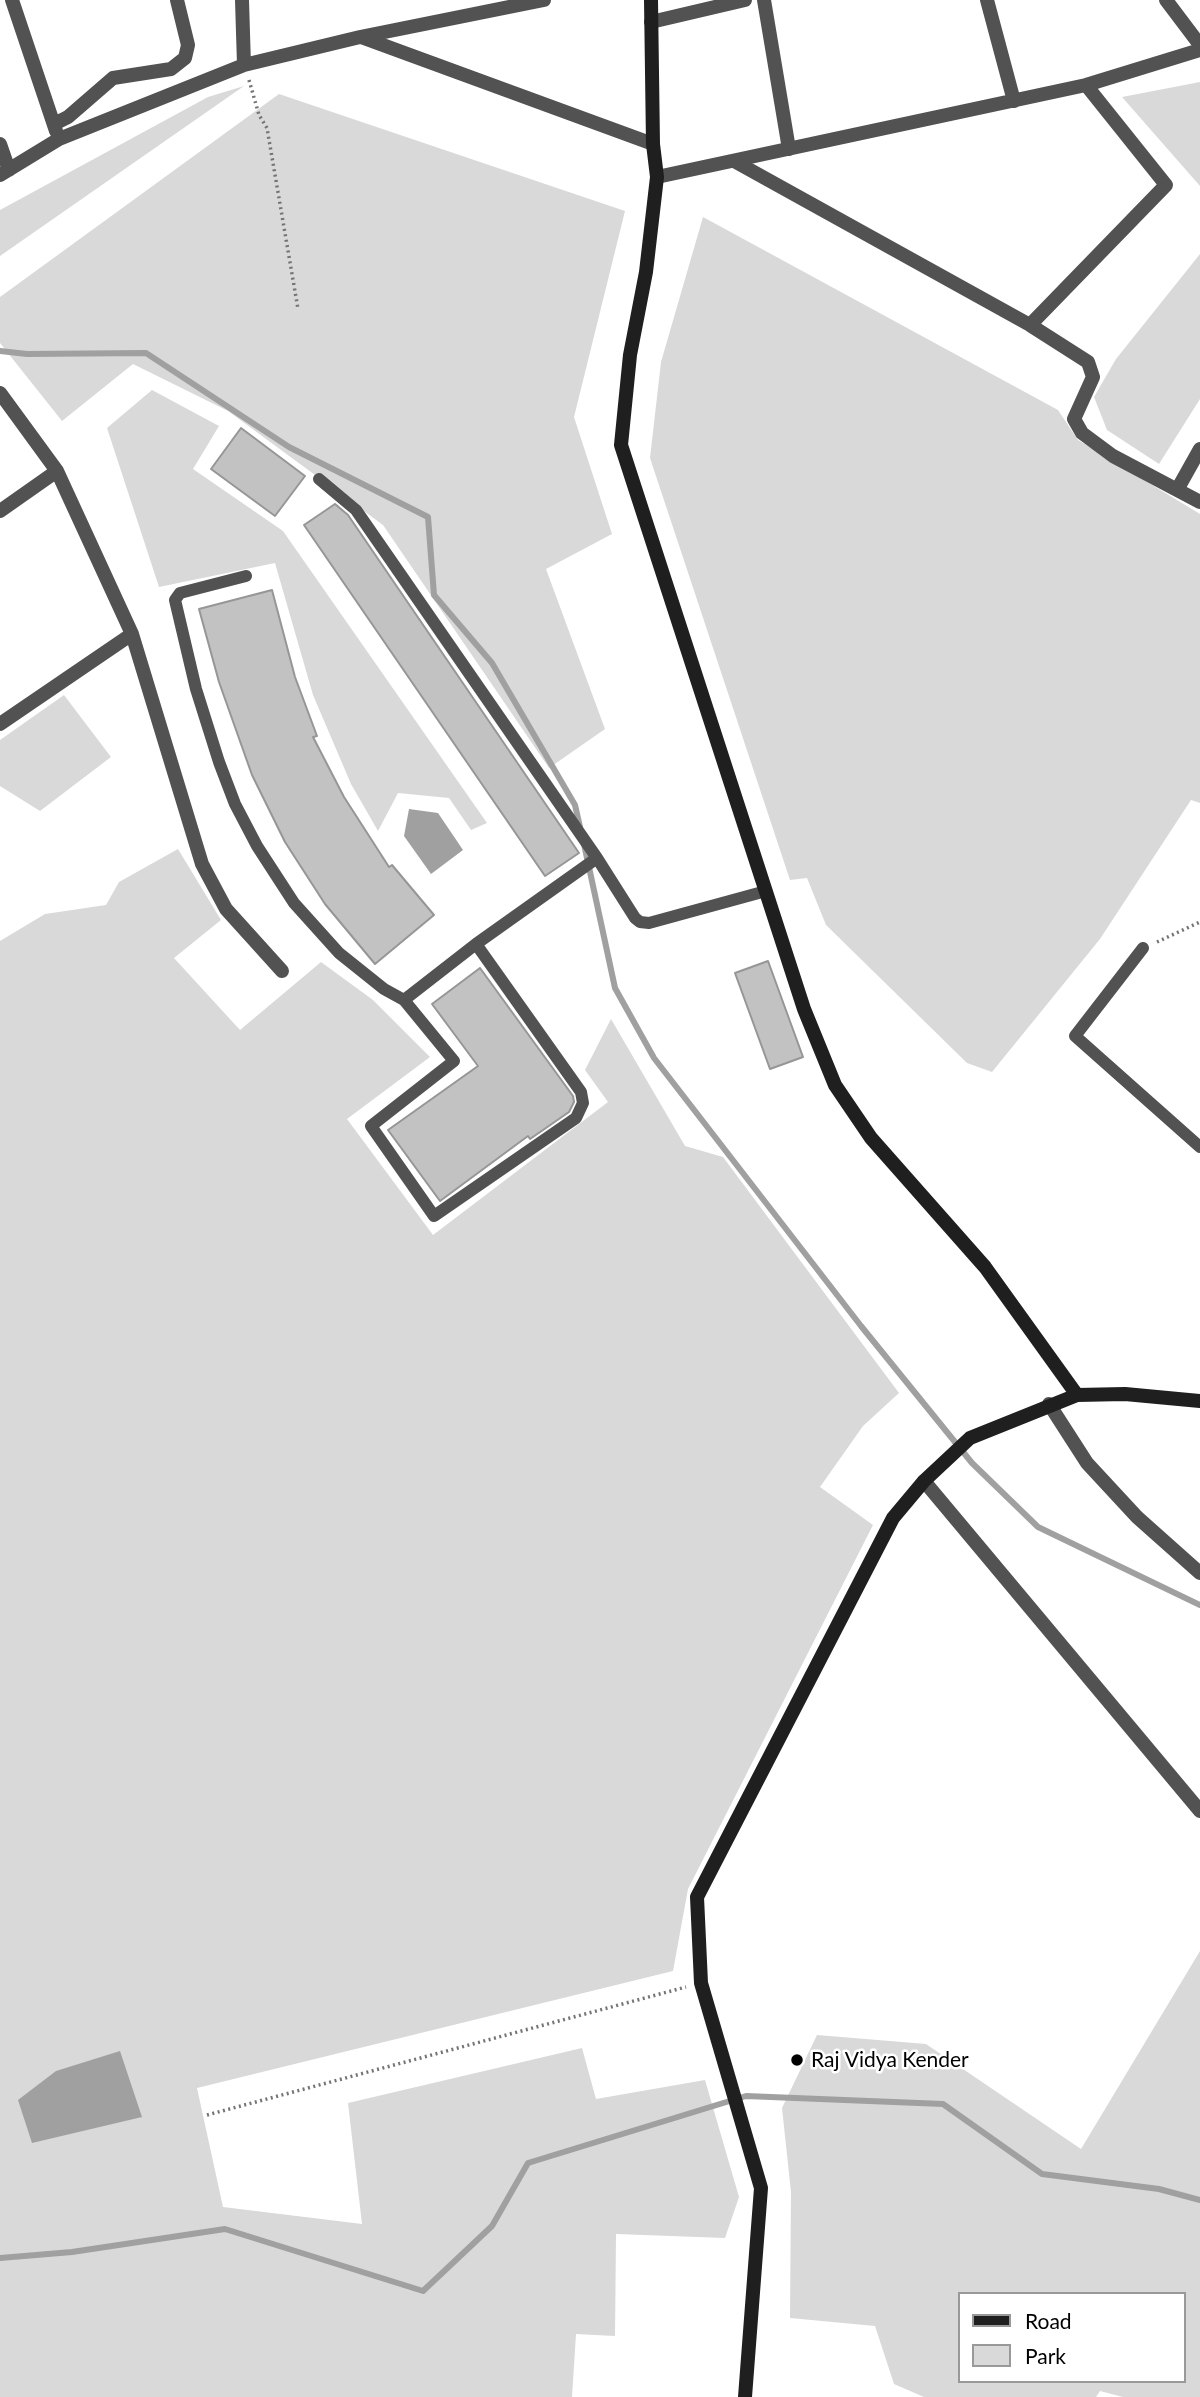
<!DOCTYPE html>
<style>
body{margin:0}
#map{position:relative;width:1200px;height:2397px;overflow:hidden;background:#fff;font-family:Lato,sans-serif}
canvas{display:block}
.legend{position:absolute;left:958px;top:2292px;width:228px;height:91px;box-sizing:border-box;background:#fff;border:2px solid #999;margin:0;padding:9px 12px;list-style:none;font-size:21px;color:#000}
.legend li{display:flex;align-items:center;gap:14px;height:35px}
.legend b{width:35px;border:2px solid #999}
</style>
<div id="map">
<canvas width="1200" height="2397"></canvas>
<ul class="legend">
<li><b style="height:9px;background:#1f1f1f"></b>Road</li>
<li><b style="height:19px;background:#d9d9d9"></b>Park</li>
</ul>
</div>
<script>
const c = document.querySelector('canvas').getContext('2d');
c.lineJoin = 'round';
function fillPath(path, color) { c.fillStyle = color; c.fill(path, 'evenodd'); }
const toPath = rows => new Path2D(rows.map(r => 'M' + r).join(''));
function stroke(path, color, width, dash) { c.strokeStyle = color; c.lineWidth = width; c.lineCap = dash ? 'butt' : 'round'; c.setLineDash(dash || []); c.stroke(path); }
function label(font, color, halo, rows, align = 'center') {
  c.font = font + ' Lato,sans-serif'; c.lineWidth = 5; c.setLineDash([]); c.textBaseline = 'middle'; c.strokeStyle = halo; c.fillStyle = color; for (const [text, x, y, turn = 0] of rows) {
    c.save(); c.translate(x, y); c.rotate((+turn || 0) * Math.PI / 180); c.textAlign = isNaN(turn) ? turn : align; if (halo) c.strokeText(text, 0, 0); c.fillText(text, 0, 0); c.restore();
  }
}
fillPath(toPath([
 [1200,82,1200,186,1122,97],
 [244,86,0,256,0,210,208,97],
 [279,94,625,211,574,417,612,534,546,569,605,729,549,768,383,525,228,411,133,364,62,421,0,343,0,297],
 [703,217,1058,410,1078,440,1200,514,1200,803,1191,800,1100,939,992,1072,967,1063,826,925,807,878,790,880,650,458,661,362],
 [1200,254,1200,399,1159,464,1107,430,1094,397,1116,359],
 [152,390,219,426,193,469,283,531,487,823,471,830,449,798,398,793,378,831,351,784,313,695,275,563,159,587,107,428],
 [64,695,111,757,40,811,0,786,0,740],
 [178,849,221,920,174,958,240,1030,321,962,373,1000,430,1057,347,1119,433,1235,608,1102,585,1070,611,1019,685,1146,723,1157,899,1393,863,1426,820,1487,873,1525,688,1889,673,1971,197,2088,223,2207,362,2224,348,2103,582,2048,596,2099,705,2080,739,2197,725,2238,616,2234,615,2336,576,2334,572,2397,0,2397,0,941,45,914,106,905,119,882],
 [1200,1951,1200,2397,1123,2397,1100,2391,1096,2397,924,2397,894,2384,875,2326,790,2318,791,2192,782,2108,817,2035,926,2044,1081,2149],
 [960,2294,1184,2294,1184,2381,960,2381]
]), '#d9d9d9');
fillPath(toPath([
 [409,809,438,813,463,850,431,874,404,836],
 [120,2051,142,2117,32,2143,18,2100,56,2071]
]), '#a0a0a0');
stroke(toPath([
 [0,351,27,354,146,353,289,447,428,517,434,595,492,663,575,805,580,827],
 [584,844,615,988,654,1058,861,1326,972,1463,1038,1527,1200,1605],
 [0,2258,72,2252,225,2229,423,2291,492,2226,528,2163,746,2096,943,2104,1042,2174,1159,2189,1200,2200]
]), '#a0a0a0', 6);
const building = toPath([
 [241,428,305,476,275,516,211,469,241,428],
 [335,504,348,515,579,853,545,876,304,525,335,504],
 [272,590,295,677,317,736,313,737,344,797,389,867,392,865,434,915,375,964,325,904,285,842,252,775,219,682,199,609,272,590],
 [768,961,803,1057,770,1069,735,973,768,961],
 [480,968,573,1096,574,1102,569,1112,530,1139,528,1136,440,1201,388,1130,478,1066,432,1004,480,968]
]);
fillPath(building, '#c2c2c2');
stroke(building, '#969696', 2);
stroke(toPath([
 [249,80,259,115,267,128,298,309],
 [1157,942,1200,922],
 [207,2115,686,1987]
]), '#747474', 3.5, [2, 3.5]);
stroke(toPath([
 [319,479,356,510,597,858],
 [246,576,180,593,175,600,196,689,219,762,235,804,257,846,294,903,339,953,384,989,404,1000],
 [476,944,581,1092,583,1103,576,1118,434,1216,371,1126,454,1061,404,1000,476,944,597,858,635,918,640,922,649,923,766,891],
 [1143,948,1075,1036,1200,1147]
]), '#525252', 12);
stroke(toPath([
 [12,0,56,131],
 [242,0,244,65],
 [764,0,789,149],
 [987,0,1014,101],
 [1166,0,1200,45],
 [651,22,745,0],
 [361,37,653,144],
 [54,124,68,117,113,78,171,69,185,58,188,45,177,0],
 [0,144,9,170],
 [734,161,1030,325,1088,362,1093,377,1074,419,1082,433,1113,456,1200,502],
 [0,175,59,139,244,65,360,37,544,0],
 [657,177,1086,85,1200,50],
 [1030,325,1166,185,1086,85],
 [0,393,57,471,132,634,202,864,226,909,282,971],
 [1177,490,1200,449],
 [0,511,57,471],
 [0,724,132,634],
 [1049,1404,1087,1463,1137,1517,1200,1573],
 [924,1481,1200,1811]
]), '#525252', 14);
stroke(toPath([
 [651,0,653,144,657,177,646,272,630,355,621,445,804,1009,835,1085,871,1138,985,1267,1077,1395],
 [745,2397,761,2188,701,1983,697,1897,893,1518,924,1481,970,1438,1077,1395,1125,1394,1200,1401]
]), '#1f1f1f', 14);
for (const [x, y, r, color] of [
 [797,2060,7,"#000"]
]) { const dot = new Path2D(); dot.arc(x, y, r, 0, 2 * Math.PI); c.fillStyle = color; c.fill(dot); stroke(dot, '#fff', 2.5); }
label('21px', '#000', '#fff', [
 ["Raj Vidya Kender",811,2060]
], 'left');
</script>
